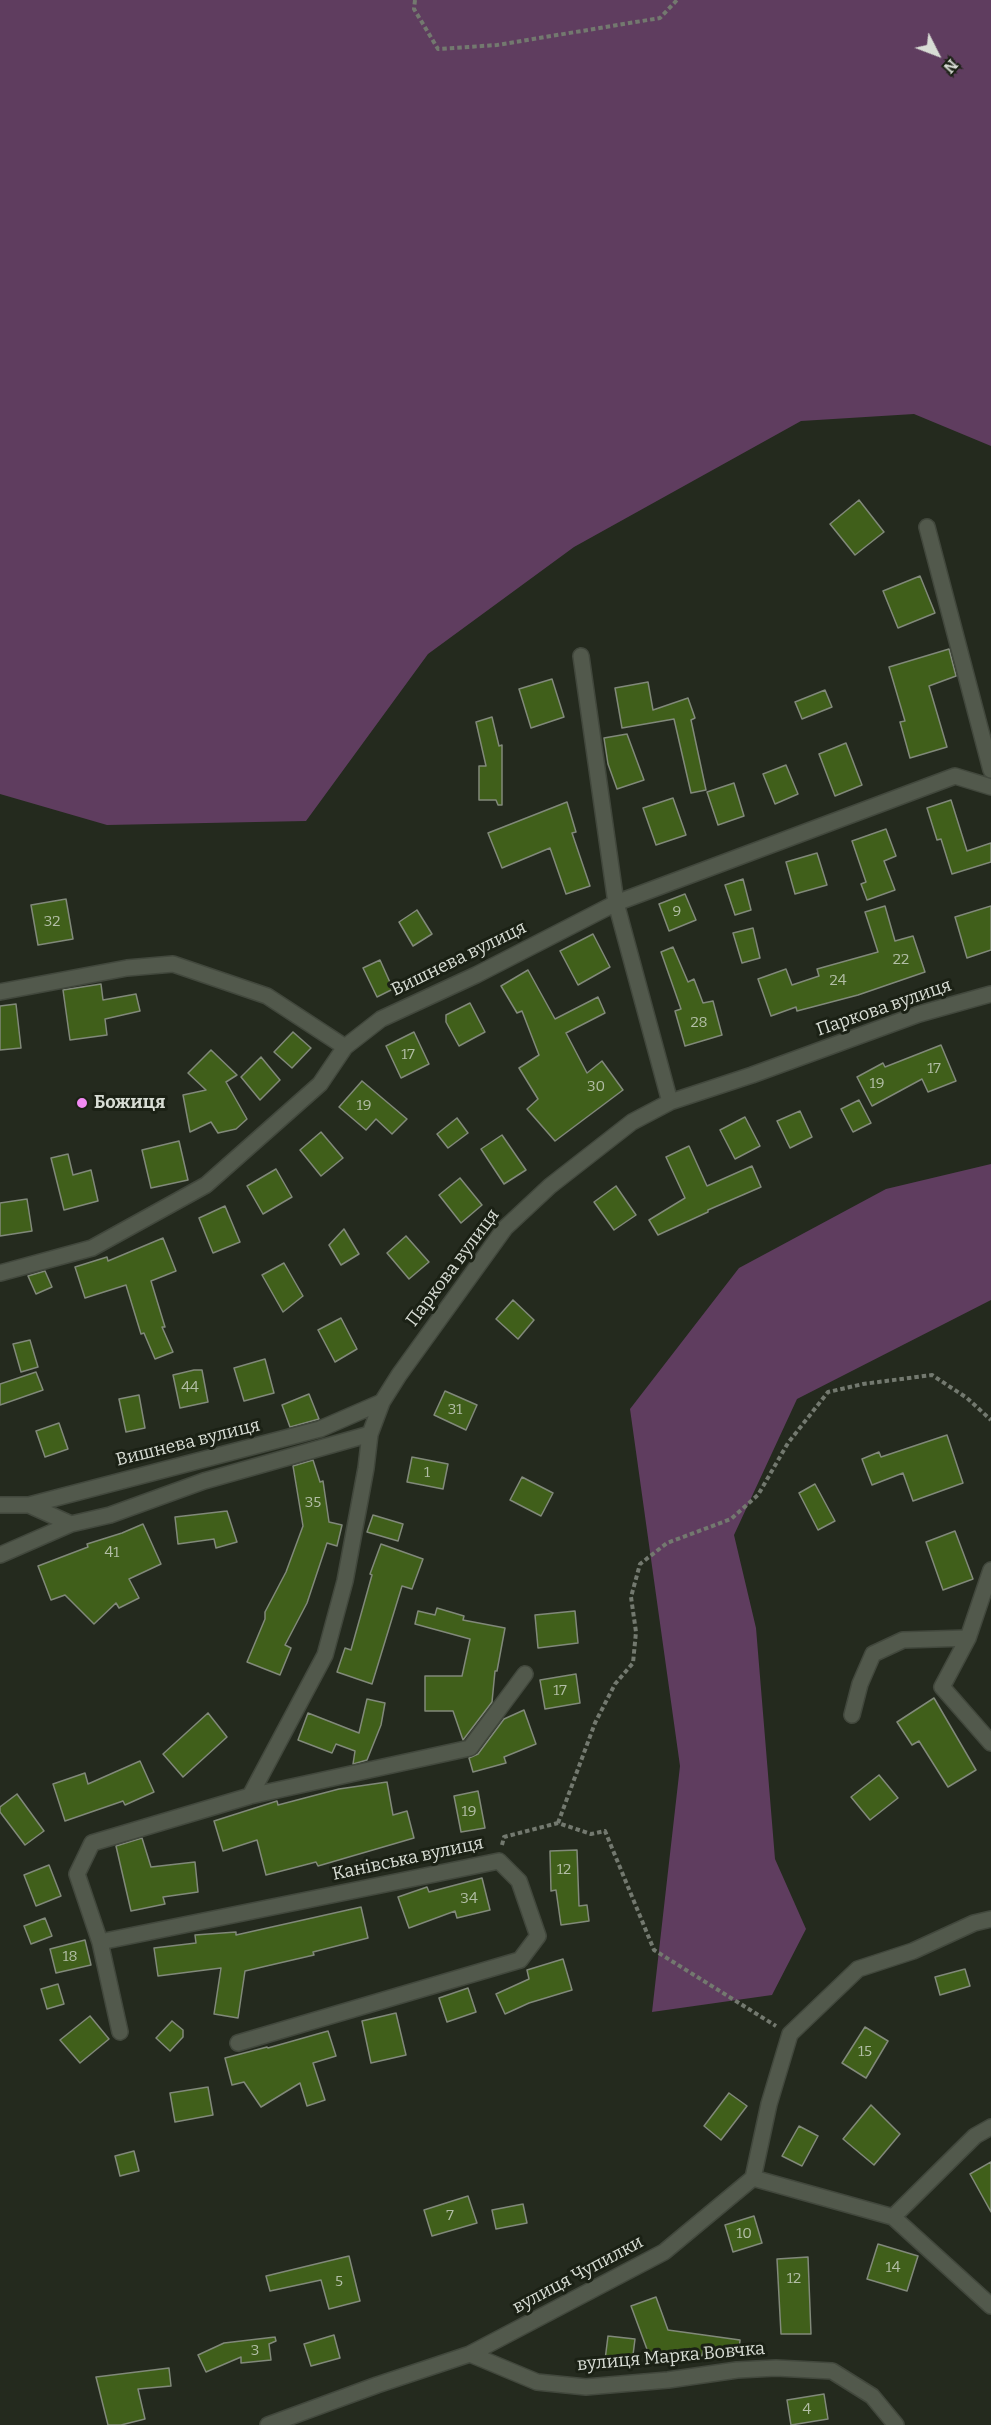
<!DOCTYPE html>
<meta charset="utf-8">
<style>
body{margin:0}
#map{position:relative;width:991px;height:2425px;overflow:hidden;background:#242a1e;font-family:Bitter,serif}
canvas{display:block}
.north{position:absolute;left:907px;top:24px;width:60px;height:60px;-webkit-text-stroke:4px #1b2115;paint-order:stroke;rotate:132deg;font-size:16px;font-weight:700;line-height:24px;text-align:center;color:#d8ddd5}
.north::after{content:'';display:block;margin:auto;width:21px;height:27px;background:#d8ddd5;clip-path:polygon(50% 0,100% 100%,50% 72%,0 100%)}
</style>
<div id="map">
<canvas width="991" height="2425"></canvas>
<div class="north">N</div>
</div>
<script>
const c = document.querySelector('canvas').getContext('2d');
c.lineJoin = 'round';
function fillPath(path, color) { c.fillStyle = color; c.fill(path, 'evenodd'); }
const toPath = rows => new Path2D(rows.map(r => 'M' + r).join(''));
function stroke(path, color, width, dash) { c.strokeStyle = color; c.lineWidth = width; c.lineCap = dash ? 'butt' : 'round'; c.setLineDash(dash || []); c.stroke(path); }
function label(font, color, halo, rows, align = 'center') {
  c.font = font + ' Bitter,serif'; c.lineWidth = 6; c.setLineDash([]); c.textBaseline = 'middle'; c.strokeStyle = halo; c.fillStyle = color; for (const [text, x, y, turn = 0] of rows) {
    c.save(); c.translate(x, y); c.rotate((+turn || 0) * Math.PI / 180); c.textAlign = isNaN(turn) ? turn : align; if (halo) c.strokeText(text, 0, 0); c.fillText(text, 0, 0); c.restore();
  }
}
fillPath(toPath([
 [0,0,991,0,991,446,914,414,801,421,574,547,428,654,306,821,107,825,0,794],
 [991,1164,991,1300,797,1399,734,1535,756,1628,775,1859,806,1929,772,1995,652,2012,680,1766,630,1409,739,1268,886,1189]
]), '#5f3d5f');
const building = toPath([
 [859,500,884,532,855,555,830,524,859,500],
 [920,576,935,613,898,628,883,591,920,576],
 [949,649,956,676,929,686,947,747,910,758,900,722,905,721,889,667,949,649],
 [552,679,564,717,531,728,519,689,552,679],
 [648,682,653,710,688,698,695,718,691,720,706,790,691,793,674,719,622,728,615,688,648,682],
 [825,690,832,707,802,719,795,702,825,690],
 [492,717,499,746,502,745,502,805,498,805,496,800,479,800,479,766,486,766,476,722,492,717],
 [627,734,644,780,617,789,608,764,604,738,627,734],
 [846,743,862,785,835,796,819,754,846,743],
 [786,765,798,794,775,804,763,774,786,765],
 [734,783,744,816,718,825,707,792,734,783],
 [673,798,686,835,656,845,643,808,673,798],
 [951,800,967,851,991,843,991,862,952,874,941,839,937,840,927,808,951,800],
 [567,802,576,832,572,833,590,886,566,894,550,848,502,868,488,833,567,802],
 [886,829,896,856,884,861,895,890,867,900,861,884,866,882,852,841,886,829],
 [817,853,827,885,795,894,786,862,817,853],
 [743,879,751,910,735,915,725,885,743,879],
 [685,894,696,920,669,931,659,904,685,894],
 [66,899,73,939,38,945,31,905,66,899],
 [885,906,895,941,913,936,925,972,858,995,797,1011,796,1007,771,1016,758,979,786,969,792,985,819,976,817,969,878,952,865,912,885,906],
 [991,906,991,950,967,958,955,917,991,906],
 [417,910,432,934,413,946,399,922,417,910],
 [753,928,760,958,742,963,733,933,753,928],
 [593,934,610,967,578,985,560,951,593,934],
 [673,947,688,982,694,979,703,1003,713,1001,722,1035,685,1046,675,1011,681,1009,661,952,673,947],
 [380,960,393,989,377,997,363,968,380,960],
 [528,970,555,1019,598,997,605,1013,566,1033,587,1073,602,1061,623,1090,555,1141,527,1109,538,1099,519,1068,539,1055,522,1011,517,1013,501,986,528,970],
 [101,984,103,1000,136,994,140,1011,105,1019,107,1035,70,1040,63,990,101,984],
 [470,1003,485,1032,459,1046,446,1022,446,1015,470,1003],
 [16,1004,21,1048,0,1050,0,1006,16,1004],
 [293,1032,311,1048,292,1068,274,1052,293,1032],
 [414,1032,429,1064,401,1078,386,1046,414,1032],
 [941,1045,956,1081,928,1092,922,1079,872,1106,857,1077,883,1063,885,1067,941,1045],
 [211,1050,237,1075,226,1082,247,1119,236,1129,218,1133,211,1122,190,1132,183,1095,206,1090,188,1073,211,1050],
 [261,1057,280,1080,260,1100,241,1077,261,1057],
 [362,1081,407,1119,392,1134,376,1119,366,1130,339,1107,362,1081],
 [859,1100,871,1123,853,1132,841,1109,859,1100],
 [800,1111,812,1137,790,1148,777,1121,800,1111],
 [745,1117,760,1146,735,1159,720,1130,745,1117],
 [457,1118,468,1133,448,1148,437,1134,457,1118],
 [321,1132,343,1158,321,1176,300,1150,321,1132],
 [502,1135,526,1170,504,1184,481,1149,502,1135],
 [179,1141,188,1180,151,1188,142,1150,179,1141],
 [689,1146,707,1186,752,1166,761,1187,708,1210,708,1212,658,1235,649,1220,685,1198,666,1157,689,1146],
 [68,1154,73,1175,91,1170,98,1201,64,1210,51,1158,68,1154],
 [276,1169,292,1197,263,1214,247,1186,276,1169],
 [460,1178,482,1205,461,1223,439,1195,460,1178],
 [616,1186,636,1215,614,1230,594,1202,616,1186],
 [27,1199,32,1231,0,1236,0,1203,27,1199],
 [225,1206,240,1242,213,1253,199,1218,225,1206],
 [344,1229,359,1254,341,1265,329,1245,344,1229],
 [406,1236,429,1262,409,1279,387,1253,406,1236],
 [163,1238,176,1271,151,1281,165,1327,162,1327,173,1352,155,1359,144,1333,141,1334,126,1285,85,1298,75,1267,107,1257,108,1261,163,1238],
 [284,1263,303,1296,283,1312,262,1275,284,1263],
 [45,1271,52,1287,36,1294,28,1276,45,1271],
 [513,1300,534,1320,518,1339,496,1319,513,1300],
 [341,1318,357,1349,335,1362,318,1330,341,1318],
 [30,1340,38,1367,21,1372,13,1344,30,1340],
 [265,1359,274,1393,244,1401,234,1368,265,1359],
 [194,1370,202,1370,208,1402,180,1408,173,1375,194,1370],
 [36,1372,43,1390,0,1405,0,1384,36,1372],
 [445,1391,477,1405,466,1430,434,1415,445,1391],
 [309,1394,319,1419,290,1427,282,1405,309,1394],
 [139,1395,145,1428,126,1432,119,1399,139,1395],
 [59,1423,68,1449,45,1457,36,1431,59,1423],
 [947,1435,963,1483,913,1501,903,1473,872,1485,862,1459,879,1452,881,1457,947,1435],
 [412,1457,448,1464,443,1489,407,1482,412,1457],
 [313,1460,320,1482,323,1481,329,1522,342,1525,337,1546,327,1543,307,1603,285,1645,291,1648,280,1675,247,1662,265,1619,265,1612,286,1572,303,1526,293,1466,313,1460],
 [522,1477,553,1493,541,1516,510,1500,522,1477],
 [815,1484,835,1521,818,1530,799,1493,815,1484],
 [227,1511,237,1542,216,1548,214,1539,178,1544,175,1517,227,1511],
 [373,1515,403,1524,398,1541,367,1532,373,1515],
 [143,1524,161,1564,129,1579,139,1598,119,1608,116,1603,94,1624,65,1595,51,1600,38,1566,88,1547,87,1544,122,1533,143,1524],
 [955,1531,973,1579,943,1590,926,1542,955,1531],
 [381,1544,423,1559,412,1589,402,1586,372,1684,337,1672,345,1648,351,1650,372,1575,370,1574,381,1544],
 [437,1608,464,1616,463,1620,505,1628,497,1671,495,1671,492,1702,463,1740,453,1711,425,1711,425,1676,462,1676,470,1639,415,1624,418,1611,435,1615,437,1608],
 [575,1611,578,1643,538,1648,535,1615,575,1611],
 [576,1674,580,1703,545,1709,540,1680,576,1674],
 [934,1698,976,1770,948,1787,919,1741,912,1745,897,1722,934,1698],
 [367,1699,385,1703,381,1725,367,1760,353,1764,355,1751,336,1744,332,1753,298,1740,308,1713,359,1733,367,1699],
 [524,1710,536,1744,504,1757,506,1763,473,1772,469,1758,478,1754,504,1719,524,1710],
 [208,1713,227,1737,183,1777,163,1754,208,1713],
 [140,1761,154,1792,125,1805,123,1801,65,1821,53,1784,85,1773,88,1784,140,1761],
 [879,1775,898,1798,870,1820,851,1797,879,1775],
 [387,1782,393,1815,407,1811,414,1838,318,1866,316,1862,266,1875,257,1840,223,1851,214,1821,277,1801,278,1805,339,1789,387,1782],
 [478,1791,485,1828,461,1832,454,1796,478,1791],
 [17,1794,44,1831,25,1845,0,1812,0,1807,17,1794],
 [142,1838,151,1867,195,1862,198,1892,163,1897,165,1904,131,1911,116,1846,142,1838],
 [577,1850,579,1906,587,1905,589,1921,561,1925,556,1890,551,1891,550,1851,577,1850],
 [49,1865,61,1896,36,1906,24,1875,49,1865],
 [482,1878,490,1910,457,1918,455,1911,409,1928,398,1897,427,1887,429,1892,482,1878],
 [361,1907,368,1938,313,1952,314,1955,245,1971,238,2018,214,2014,221,1968,158,1976,154,1948,196,1943,195,1935,236,1932,236,1935,361,1907],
 [45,1918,52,1936,31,1944,24,1926,45,1918],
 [85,1940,91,1965,56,1973,50,1949,85,1940],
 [563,1959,572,1990,529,2003,505,2014,496,1994,529,1979,527,1970,563,1959],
 [965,1969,970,1986,940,1995,935,1977,965,1969],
 [58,1984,64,2004,47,2009,41,1989,58,1984],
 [468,1988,476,2012,447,2022,439,1998,468,1988],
 [396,2013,406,2055,371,2063,362,2021,396,2013],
 [90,2016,109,2039,80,2063,60,2040,90,2016],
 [172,2021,183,2030,183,2037,170,2051,156,2038,172,2021],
 [865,2027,888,2041,866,2078,842,2063,865,2027],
 [328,2031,336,2056,313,2063,325,2100,307,2106,300,2083,261,2107,244,2082,232,2085,225,2058,267,2047,268,2048,328,2031],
 [208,2087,213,2115,175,2122,170,2093,208,2087],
 [729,2093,747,2106,721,2140,704,2126,729,2093],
 [871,2105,900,2134,874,2165,843,2139,871,2105],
 [799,2126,818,2136,802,2166,782,2156,799,2126],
 [134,2151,139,2171,120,2176,115,2156,134,2151],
 [991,2162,991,2212,970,2174,991,2162],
 [468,2196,477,2223,432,2236,424,2210,468,2196],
 [523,2204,527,2223,496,2229,492,2210,523,2204],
 [754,2216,762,2243,733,2252,725,2225,754,2216],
 [878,2244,918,2256,907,2291,867,2279,878,2244],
 [349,2256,360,2301,329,2309,321,2280,270,2291,266,2276,349,2256],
 [808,2257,811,2334,781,2334,777,2259,808,2257],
 [656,2297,668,2330,740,2340,739,2351,703,2351,701,2360,648,2352,631,2306,656,2297],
 [334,2335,340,2358,311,2366,304,2344,334,2335],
 [608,2336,635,2339,632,2363,605,2360,608,2336],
 [275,2337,276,2341,269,2344,271,2360,241,2363,241,2357,206,2372,198,2355,224,2343,275,2337],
 [169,2368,171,2386,138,2389,145,2419,121,2425,108,2425,96,2377,169,2368],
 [824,2394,828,2419,791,2425,787,2400,824,2394]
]);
fillPath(building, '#405f1a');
stroke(building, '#81897a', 1.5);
const street = toPath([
 [927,527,991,770],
 [581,656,616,903,670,1102],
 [0,992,127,968,173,964,267,996,345,1047],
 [0,1273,92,1248,206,1185,320,1084,345,1047,381,1019,476,975,616,903,955,776,991,787],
 [0,1505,29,1505,320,1429,382,1402],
 [29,1505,71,1524],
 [0,1555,71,1524,110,1515,204,1481,370,1434],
 [991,1570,968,1638,942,1687,991,1743],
 [852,1715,860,1684,873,1654,903,1640,968,1638],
 [250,1796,325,1655,345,1581,366,1468,370,1434,382,1402,399,1375,505,1228,550,1186,632,1122,670,1102,752,1075,919,1014,991,994],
 [100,1942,499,1861,519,1881,538,1936,520,1960,238,2043],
 [120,2032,100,1942,77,1874,92,1843,250,1796,470,1748,525,1674],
 [753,2178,769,2104,790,2034,858,1969,913,1951,974,1923,991,1919],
 [893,2217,975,2136,991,2127],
 [470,2354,537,2382,586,2387,668,2380,737,2370,776,2368,832,2371,872,2396,896,2425],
 [268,2425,377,2385,470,2354,664,2252,753,2178,893,2217,991,2306]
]);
stroke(street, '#42483d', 18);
stroke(toPath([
 [415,0,414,9,438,49,497,45,660,18,677,0],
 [558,1823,595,1723,615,1684,633,1663,636,1632,631,1597,640,1564,667,1543,731,1519,758,1495,788,1443,828,1392,863,1384,932,1375,967,1398,991,1420],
 [502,1845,504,1837,558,1823,591,1834,605,1831,654,1950,776,2026]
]), '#73796f', 4, [4.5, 3]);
stroke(street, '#52594c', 15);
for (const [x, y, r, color] of [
 [82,1103,6,"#f28af3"]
]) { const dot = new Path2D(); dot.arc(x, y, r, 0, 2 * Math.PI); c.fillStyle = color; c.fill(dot); stroke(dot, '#1b2115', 2); }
label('15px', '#b2bea6', null, [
 ["9",677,912],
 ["32",52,922],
 ["22",901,960],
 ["24",838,981],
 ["28",699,1023],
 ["17",408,1055],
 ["17",934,1069],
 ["19",877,1084],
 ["30",596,1087],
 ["19",364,1106],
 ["44",190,1388],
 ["31",455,1410],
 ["1",427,1473],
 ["35",313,1503],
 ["41",112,1553],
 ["17",560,1691],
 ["19",469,1812],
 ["12",564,1870],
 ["34",469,1899],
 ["18",70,1957],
 ["15",865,2052],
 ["7",450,2216],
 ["10",744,2234],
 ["14",893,2268],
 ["12",794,2279],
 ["5",339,2282],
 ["3",255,2351],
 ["4",807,2410]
]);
label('18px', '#d8ddd5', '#1b2115', [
 ["Вишнева вулиця",459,959,-26],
 ["Паркова вулиця",884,1008,-19],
 ["Паркова вулиця",453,1268,-53],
 ["Вишнева вулиця",188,1443,-14],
 ["Канівська вулиця",408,1859,-12],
 ["вулиця Чупилки",578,2275,-28],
 ["вулиця Марка Вовчка",671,2357,-5]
]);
label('bold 18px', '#d8ddd5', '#1b2115', [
 ["Божиця",94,1103]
], 'left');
</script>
